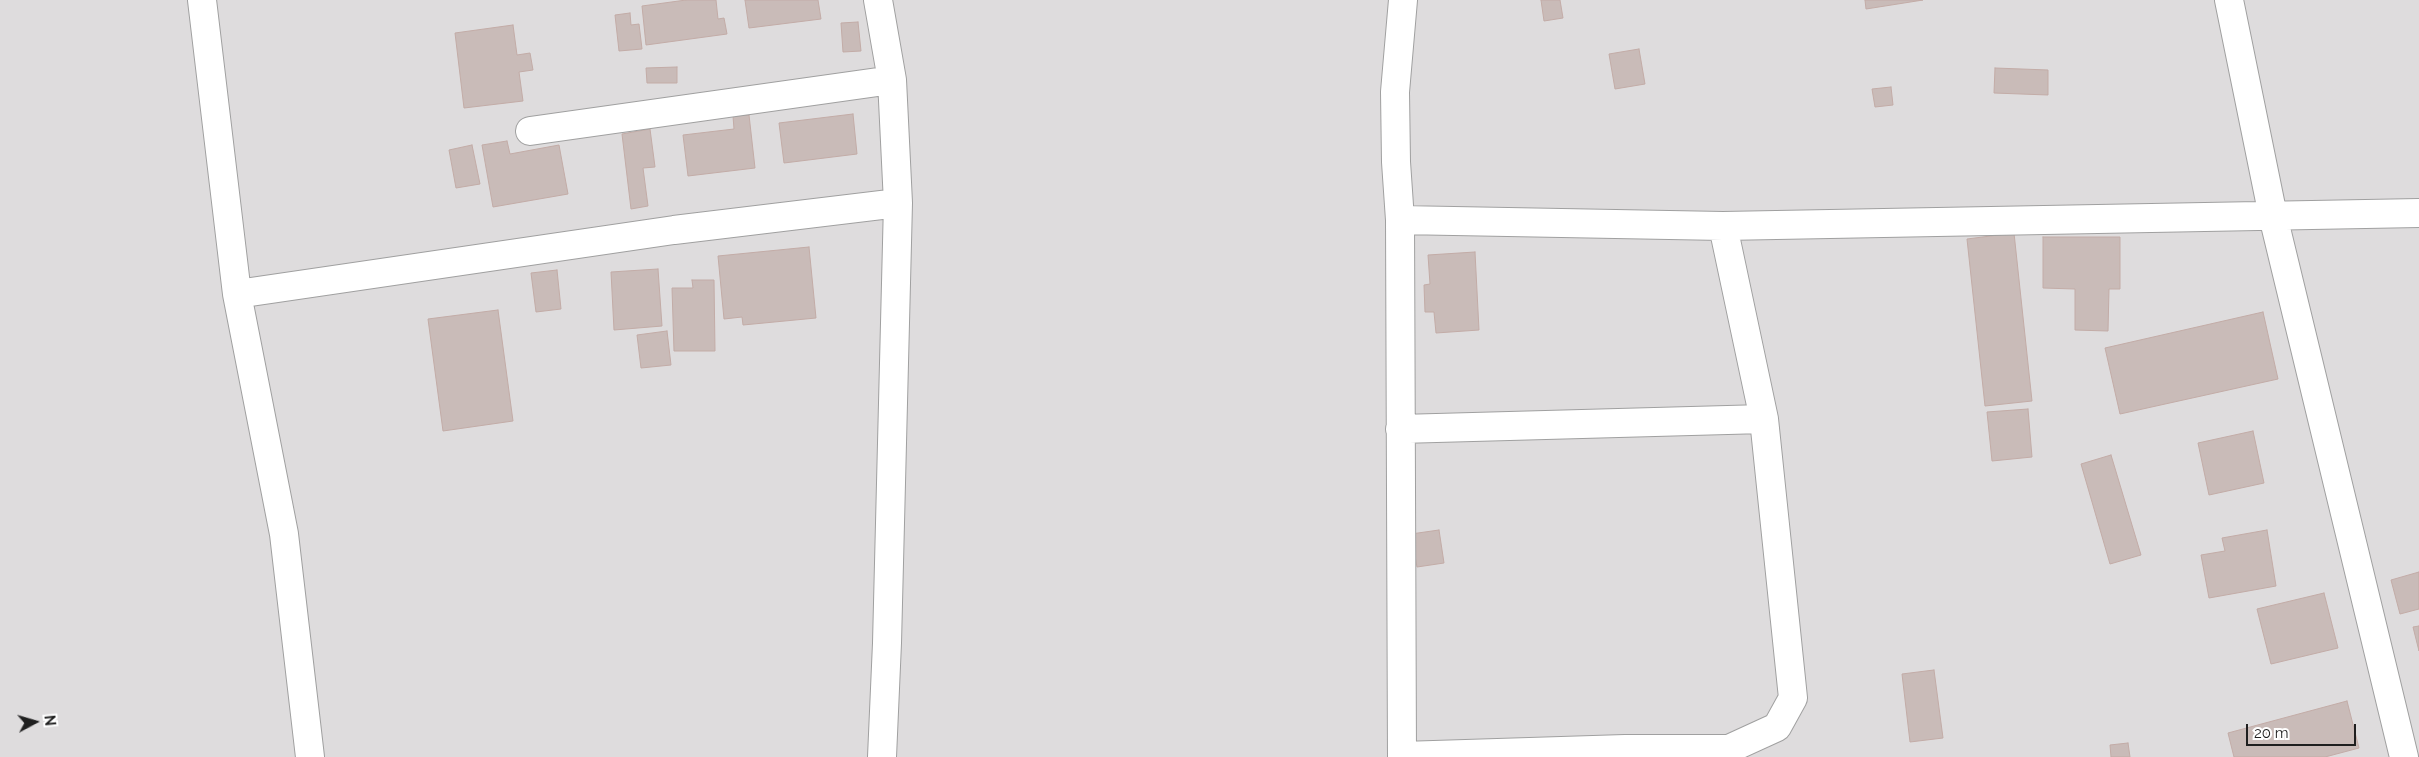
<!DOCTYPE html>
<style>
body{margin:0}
#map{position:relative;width:2419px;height:757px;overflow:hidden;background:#f1eae5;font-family:Raleway,sans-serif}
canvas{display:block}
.north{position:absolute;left:10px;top:697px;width:50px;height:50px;-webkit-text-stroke:4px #fff;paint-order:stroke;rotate:84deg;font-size:14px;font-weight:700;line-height:20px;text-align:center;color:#1f1f1f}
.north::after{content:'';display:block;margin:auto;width:18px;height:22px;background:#1f1f1f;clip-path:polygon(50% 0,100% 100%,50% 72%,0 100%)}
.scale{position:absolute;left:2246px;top:724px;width:110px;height:22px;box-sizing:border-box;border:2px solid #1f1f1f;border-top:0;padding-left:6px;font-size:15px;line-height:18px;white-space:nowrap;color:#1f1f1f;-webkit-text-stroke:4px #fff;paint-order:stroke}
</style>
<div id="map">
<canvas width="2419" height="757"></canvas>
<div class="north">N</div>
<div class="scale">20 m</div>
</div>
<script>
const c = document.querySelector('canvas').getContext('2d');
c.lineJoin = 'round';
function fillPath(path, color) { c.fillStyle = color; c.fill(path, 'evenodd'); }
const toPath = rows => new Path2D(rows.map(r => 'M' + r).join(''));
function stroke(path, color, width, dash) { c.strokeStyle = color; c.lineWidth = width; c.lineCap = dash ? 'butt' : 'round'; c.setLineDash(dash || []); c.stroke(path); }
fillPath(toPath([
 [0,0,2419,0,2419,757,0,757]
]), '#dedcdd');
const building = toPath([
 [686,0,716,0,718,19,724,18,727,34,646,45,642,6,686,0],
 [745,0,818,0,821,19,749,28,745,0],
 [1541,0,1560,0,1563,18,1544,21,1541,0],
 [1865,0,1923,0,1866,9,1865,0],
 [630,13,631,25,639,24,642,49,619,51,615,15,630,13],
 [858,22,861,51,843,52,841,23,858,22],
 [513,25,517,55,530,53,533,70,519,72,523,101,464,108,455,33,513,25],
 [1639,49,1645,84,1615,89,1609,54,1639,49],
 [677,67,677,83,647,83,646,68,677,67],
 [1995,68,2048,70,2048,95,1994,93,1995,68],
 [1891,87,1893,105,1875,107,1872,89,1891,87],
 [853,114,857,154,784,163,779,123,853,114],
 [749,115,755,168,688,176,683,135,734,129,733,116,749,115],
 [650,129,655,167,643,168,648,206,631,209,622,134,650,129],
 [507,141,510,154,559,145,568,194,493,207,482,145,507,141],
 [472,145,480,184,456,188,449,150,472,145],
 [2014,233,2032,401,1985,406,1967,239,2014,233],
 [2043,237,2120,237,2120,289,2109,289,2108,331,2075,330,2075,289,2043,288,2043,237],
 [809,247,816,318,743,325,742,317,724,319,718,256,809,247],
 [1475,252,1479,330,1436,333,1434,312,1425,312,1424,285,1430,284,1428,255,1475,252],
 [658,269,662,326,614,330,611,272,658,269],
 [557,270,561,309,536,312,531,273,557,270],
 [692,280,714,280,715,351,674,351,672,288,693,288,692,280],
 [498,310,513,421,443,431,428,319,498,310],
 [2263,312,2278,379,2120,414,2105,348,2263,312],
 [667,331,671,365,641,368,637,335,667,331],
 [2028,409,2032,457,1992,461,1987,412,2028,409],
 [2253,431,2264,483,2209,495,2198,443,2253,431],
 [2111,455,2141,555,2110,564,2081,464,2111,455],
 [1439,530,1444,563,1417,567,1411,534,1439,530],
 [2267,530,2276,586,2209,598,2201,555,2225,551,2222,538,2267,530],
 [2419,572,2419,609,2400,614,2391,580,2419,572],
 [2324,593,2338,648,2271,664,2257,609,2324,593],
 [2419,626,2419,651,2413,627,2419,626],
 [1934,670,1943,738,1910,742,1902,674,1934,670],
 [2347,701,2359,748,2325,757,2234,757,2228,733,2347,701],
 [2128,743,2130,757,2111,757,2110,745,2128,743]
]);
fillPath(building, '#c9bbb8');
stroke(building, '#c3aca7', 1);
const street = toPath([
 [202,0,237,294,284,534,310,757],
 [878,0,892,80,898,203,887,643,882,757],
 [2229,0,2273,216,2404,757],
 [530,131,892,80],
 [1400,220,1723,226,2419,213],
 [237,294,674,230,898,203],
 [1400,429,1764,419],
 [1402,756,1625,749,1729,749,1777,727,1793,698,1764,419,1723,226],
 [1402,757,1400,220,1396,162,1395,92,1403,0]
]);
stroke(street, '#a0a0a0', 30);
stroke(street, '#fff', 28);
</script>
